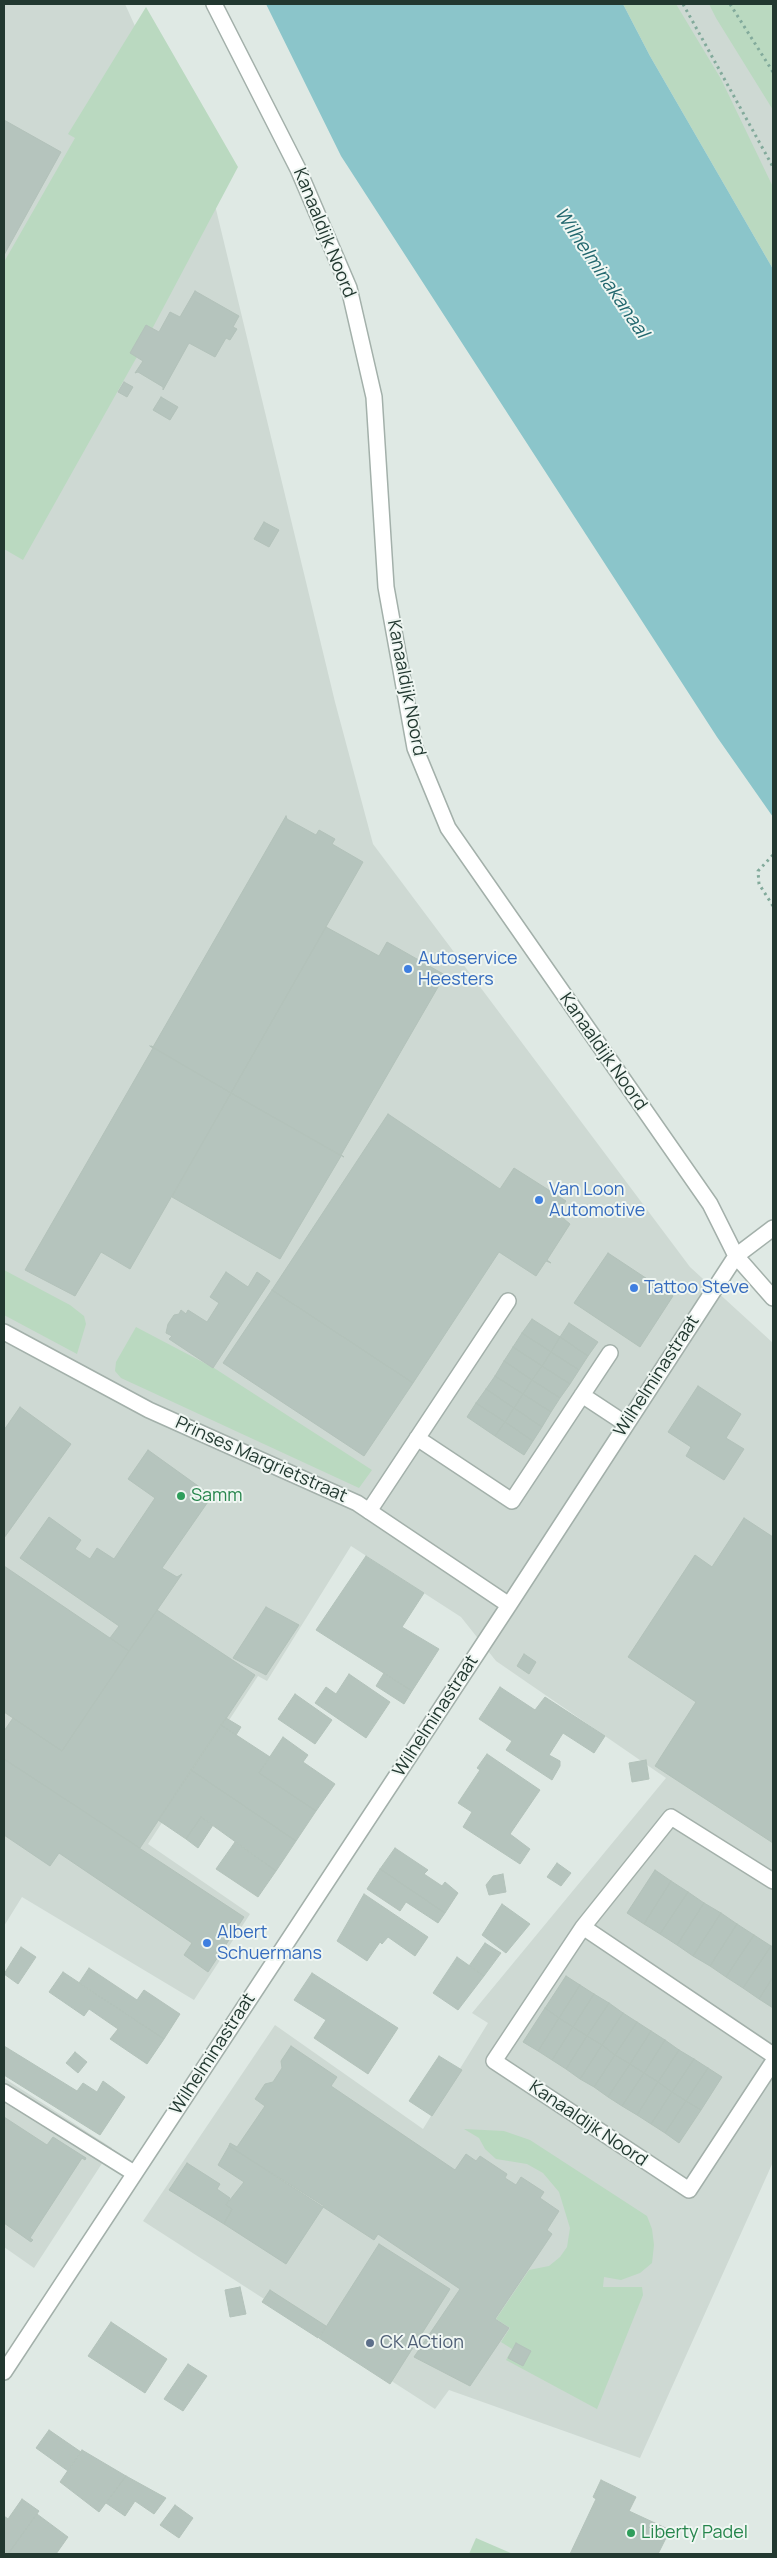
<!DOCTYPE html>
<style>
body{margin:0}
#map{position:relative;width:777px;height:2558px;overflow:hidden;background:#dfe9e4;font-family:Manrope,sans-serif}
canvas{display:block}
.frame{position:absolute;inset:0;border:5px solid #223830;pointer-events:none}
</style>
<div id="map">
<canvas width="777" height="2558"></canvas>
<div class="frame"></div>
</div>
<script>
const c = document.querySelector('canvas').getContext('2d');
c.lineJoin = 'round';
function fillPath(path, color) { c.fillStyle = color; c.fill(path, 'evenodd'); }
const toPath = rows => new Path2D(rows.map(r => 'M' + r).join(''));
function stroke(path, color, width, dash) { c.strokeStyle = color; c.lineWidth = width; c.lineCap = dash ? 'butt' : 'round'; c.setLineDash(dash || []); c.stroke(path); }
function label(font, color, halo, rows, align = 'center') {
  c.font = font + ' Manrope,sans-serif'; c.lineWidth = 4; c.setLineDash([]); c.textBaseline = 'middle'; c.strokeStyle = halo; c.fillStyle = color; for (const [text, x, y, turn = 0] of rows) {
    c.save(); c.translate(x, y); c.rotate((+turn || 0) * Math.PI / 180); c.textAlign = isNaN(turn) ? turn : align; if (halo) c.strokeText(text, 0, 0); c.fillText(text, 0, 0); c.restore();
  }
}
fillPath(toPath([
 [4,4,125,4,214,201,335,702,373,844,690,1267,773,1343,773,2162,640,2458,449,2390,435,2409,143,2221,275,2025,423,2129,488,2023,472,2013,666,1778,496,1661,461,1617,351,1546,267,1681,258,1676,148,1844,250,1914,194,2000,22,1897,4,1926],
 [652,4,773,4,773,222],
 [4,2078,112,2148,34,2268,4,2247]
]), '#ced9d3');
fillPath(toPath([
 [623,4,676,4,721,79,773,187,773,269,650,56],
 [709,4,773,4,773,110,716,18],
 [146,7,238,167,143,346,23,560,4,549,4,262,75,138,68,134],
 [4,1270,70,1305,84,1316,86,1324,77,1354,4,1315],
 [136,1327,214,1368,372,1470,359,1488,121,1378,115,1371,116,1362],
 [464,2129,504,2131,530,2140,647,2216,652,2229,654,2245,652,2263,640,2273,621,2280,604,2277,603,2287,642,2287,643,2295,597,2409,506,2360,512,2349,501,2342,510,2328,496,2319,529,2270,549,2266,560,2257,567,2247,570,2228,559,2192,543,2173,527,2164,496,2159,485,2149,479,2138],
 [476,2538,513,2554,469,2554]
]), '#bad9c0');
fillPath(toPath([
 [266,4,623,4,650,56,773,269,773,817,717,737,341,156]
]), '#8bc5ca');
const building = toPath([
 [4,120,61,152,4,255,4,120],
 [195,291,239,316,233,327,237,329,230,340,226,338,215,357,189,343,163,390,163,387,138,372,135,373,143,361,130,353,146,325,159,332,170,312,180,317,195,291],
 [124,382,133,387,127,397,118,392,124,382],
 [161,397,178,407,170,420,153,410,161,397],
 [264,522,279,530,269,547,254,539,264,522],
 [286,816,287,819,316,835,319,830,335,839,332,844,363,862,231,1093,151,1046,153,1047,286,816],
 [326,927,379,956,387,942,445,975,341,1155,344,1157,231,1093,326,927],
 [150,1046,231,1093,130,1269,101,1252,75,1296,25,1270,153,1048,150,1046],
 [231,1093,341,1156,280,1259,172,1197,231,1093],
 [388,1114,500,1189,514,1168,566,1201,561,1208,564,1219,570,1224,547,1260,551,1263,546,1261,536,1276,499,1252,413,1383,272,1290,388,1114],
 [608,1253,673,1296,640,1347,574,1303,608,1253],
 [226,1272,248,1287,257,1272,270,1281,213,1368,169,1339,172,1336,166,1333,168,1324,174,1315,179,1314,181,1310,186,1314,188,1310,207,1322,219,1303,210,1297,226,1272],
 [272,1290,413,1383,364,1456,223,1363,272,1290],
 [532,1319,560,1337,551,1352,522,1333,532,1319],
 [569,1323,598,1342,588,1356,560,1337,569,1323],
 [522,1333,551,1352,542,1366,513,1347,522,1333],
 [560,1337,588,1356,579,1370,551,1352,560,1337],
 [513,1347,542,1366,532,1380,504,1361,513,1347],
 [551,1352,579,1370,570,1384,542,1366,551,1352],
 [504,1361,532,1380,523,1394,495,1376,504,1361],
 [542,1366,570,1384,560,1398,532,1380,542,1366],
 [495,1376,523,1394,514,1408,486,1389,495,1376],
 [532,1380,560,1398,551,1412,523,1394,532,1380],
 [698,1386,741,1414,726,1438,744,1449,724,1480,686,1456,691,1447,668,1432,698,1386],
 [486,1389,514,1408,505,1422,476,1403,486,1389],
 [523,1394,551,1412,542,1427,514,1408,523,1394],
 [476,1403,505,1422,495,1436,467,1417,476,1403],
 [20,1407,71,1444,4,1538,4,1430,20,1407],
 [514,1408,542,1427,533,1441,505,1422,514,1408],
 [505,1422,533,1441,524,1455,495,1436,505,1422],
 [148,1450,212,1496,162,1568,177,1577,182,1574,129,1651,110,1638,119,1626,20,1558,49,1517,81,1540,75,1549,90,1559,97,1548,114,1559,155,1498,128,1479,148,1450],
 [744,1518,773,1537,773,1843,655,1766,696,1702,628,1657,695,1555,712,1567,744,1518],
 [366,1556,424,1593,402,1627,439,1649,412,1691,316,1630,366,1556],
 [4,1566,129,1651,62,1751,4,1712,4,1566],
 [266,1607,299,1625,266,1675,233,1658,266,1607],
 [157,1610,255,1675,140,1848,4,1759,4,1731,13,1718,62,1751,157,1610],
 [524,1654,536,1662,529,1674,517,1666,524,1654],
 [384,1673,412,1691,404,1704,376,1686,384,1673],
 [349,1674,390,1702,366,1738,315,1703,326,1687,336,1694,349,1674],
 [500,1687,535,1710,545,1697,605,1736,594,1753,563,1733,549,1755,560,1761,560,1766,552,1780,506,1750,512,1741,479,1719,500,1687],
 [295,1694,332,1720,315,1744,278,1719,295,1694],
 [226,1718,241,1727,236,1735,221,1725,226,1718],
 [221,1725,270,1757,259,1773,316,1811,296,1841,191,1770,221,1725],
 [283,1737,308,1755,303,1762,335,1784,316,1811,259,1773,283,1737],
 [487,1754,540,1790,510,1834,530,1849,520,1864,463,1827,472,1812,458,1803,480,1770,477,1768,487,1754],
 [4,1759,244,1917,208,1972,184,1955,192,1943,59,1853,50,1866,4,1835,4,1759],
 [646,1760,649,1779,632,1782,629,1763,646,1760],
 [191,1770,296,1841,276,1871,201,1817,186,1839,158,1820,191,1770],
 [201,1817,213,1825,198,1848,186,1839,201,1817],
 [235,1842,276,1871,258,1897,216,1869,235,1842],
 [395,1848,428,1870,424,1874,442,1886,445,1882,458,1893,445,1913,380,1869,395,1848],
 [557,1863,571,1873,561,1886,547,1877,557,1863],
 [380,1869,445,1913,438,1923,406,1902,400,1911,367,1889,380,1869],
 [655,1870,671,1881,644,1924,627,1913,655,1870],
 [503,1874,506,1892,489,1895,486,1885,493,1876,503,1874],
 [671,1881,688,1892,660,1934,644,1924,671,1881],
 [688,1892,704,1903,677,1945,660,1934,688,1892],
 [364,1894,428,1937,415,1956,388,1937,382,1944,380,1942,367,1961,337,1941,364,1894],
 [704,1903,721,1913,693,1956,677,1945,704,1903],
 [502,1904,530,1924,506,1953,482,1935,502,1904],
 [721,1913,737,1924,710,1966,693,1956,721,1913],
 [737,1924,754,1935,726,1977,710,1966,737,1924],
 [754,1935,771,1946,743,1988,726,1977,754,1935],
 [485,1943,501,1953,484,1976,469,1966,485,1943],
 [771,1946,773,1947,773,1977,759,1999,743,1988,771,1946],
 [21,1947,36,1957,18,1984,4,1974,21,1947],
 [457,1957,484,1976,458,2010,433,1993,457,1957],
 [89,1968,137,2000,144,1990,180,2014,164,2039,79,1983,89,1968],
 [63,1972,164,2039,147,2064,110,2039,118,2029,89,2009,84,2016,49,1992,63,1972],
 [312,1973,398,2028,368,2074,314,2038,326,2020,294,2000,312,1973],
 [566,1976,580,1985,559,2018,545,2008,566,1976],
 [773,1977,773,2008,759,1999,773,1977],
 [580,1985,594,1994,573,2027,559,2018,580,1985],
 [594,1994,609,2003,587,2036,573,2027,594,1994],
 [609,2003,623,2013,602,2045,587,2036,609,2003],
 [545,2008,559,2018,538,2051,523,2042,545,2008],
 [623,2013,637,2022,615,2055,602,2045,623,2013],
 [559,2018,573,2027,552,2060,538,2051,559,2018],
 [637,2022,651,2031,630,2064,615,2055,637,2022],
 [573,2027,587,2036,566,2069,552,2060,573,2027],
 [651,2031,665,2040,644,2073,630,2064,651,2031],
 [587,2036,602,2045,580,2079,566,2069,587,2036],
 [665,2040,679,2050,658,2082,644,2073,665,2040],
 [602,2045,615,2055,594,2087,580,2079,602,2045],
 [4,2046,77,2091,83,2083,97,2092,103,2081,125,2097,100,2135,4,2075,4,2046],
 [291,2046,337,2077,331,2086,455,2170,466,2154,476,2161,480,2156,507,2174,505,2178,516,2185,521,2177,544,2192,540,2198,559,2211,547,2230,552,2234,495,2319,509,2328,470,2386,414,2357,460,2289,378,2234,374,2240,229,2146,230,2143,237,2147,265,2106,255,2099,265,2084,273,2082,282,2068,281,2061,291,2046],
 [679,2050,694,2059,672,2092,658,2082,679,2050],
 [75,2052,87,2062,78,2073,66,2063,75,2052],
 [615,2055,630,2064,608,2097,594,2087,615,2055],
 [439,2056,462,2070,432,2116,409,2101,439,2056],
 [694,2059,708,2068,686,2101,672,2092,694,2059],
 [630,2064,644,2073,622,2106,608,2097,630,2064],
 [708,2068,722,2077,701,2110,686,2101,708,2068],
 [644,2073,658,2082,637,2115,622,2106,644,2073],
 [658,2082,672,2092,651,2124,637,2115,658,2082],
 [672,2092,686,2101,665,2133,651,2124,672,2092],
 [686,2101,701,2110,679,2143,665,2133,686,2101],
 [4,2117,47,2145,53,2137,86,2158,85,2160,82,2158,30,2238,33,2240,31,2242,4,2223,4,2117],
 [229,2146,324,2206,286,2264,224,2224,232,2209,226,2205,244,2182,218,2165,229,2146],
 [187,2163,220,2184,217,2189,230,2198,226,2205,232,2209,224,2224,169,2190,187,2163],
 [379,2244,450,2289,390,2384,319,2338,379,2244],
 [240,2287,246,2314,230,2317,225,2290,240,2287],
 [270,2290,326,2326,318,2338,262,2302,270,2290],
 [111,2322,167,2359,145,2393,88,2356,111,2322],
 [516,2343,531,2351,523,2366,508,2358,516,2343],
 [188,2364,207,2376,183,2411,164,2399,188,2364],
 [49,2430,81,2452,68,2471,36,2448,49,2430],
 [82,2450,126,2476,99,2512,60,2482,82,2450],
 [126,2476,166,2498,154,2514,135,2501,125,2516,106,2503,126,2476],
 [601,2480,636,2497,629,2511,670,2530,658,2554,570,2554,596,2499,593,2497,601,2480],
 [22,2499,39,2511,8,2554,4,2554,4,2516,8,2519,22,2499],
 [175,2505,193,2518,179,2538,160,2525,175,2505],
 [37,2514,68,2537,56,2554,8,2554,37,2514]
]);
fillPath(building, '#b5c4bd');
stroke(building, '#b3c2ba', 1);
const lane = toPath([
 [736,1256,773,1228],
 [582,1395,626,1424],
 [417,1438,512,1501,610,1353],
 [369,1511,508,1301],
 [773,1881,671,1817,583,1927,494,2061,689,2190,773,2062],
 [583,1927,773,2055],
 [4,2092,134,2173]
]);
const street = toPath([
 [214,4,298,169,349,288,374,397,386,587,415,748,448,828,710,1204,736,1256,773,1298],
 [4,1332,149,1410,357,1503,509,1605],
 [4,2372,509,1605,736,1256]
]);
stroke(lane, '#a3b0aa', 18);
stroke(street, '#a3b0aa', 18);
stroke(toPath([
 [683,4,773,167],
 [730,4,773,72],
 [773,855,758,871,759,884,773,906]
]), '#82aa9b', 3, [2.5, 4]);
stroke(lane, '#fff', 15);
stroke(street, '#fff', 15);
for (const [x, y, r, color] of [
 [408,969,5,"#3f7fe0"],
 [539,1200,5,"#3f7fe0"],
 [634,1288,5,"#3f7fe0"],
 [181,1496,5,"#2e9e5b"],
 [207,1943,5,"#3f7fe0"],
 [370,2343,5,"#5c6f8a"],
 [631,2533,5,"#2e9e5b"]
]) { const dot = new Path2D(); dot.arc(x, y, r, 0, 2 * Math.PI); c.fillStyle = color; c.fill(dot); stroke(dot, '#eff6f2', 2); }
label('18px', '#223830', '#eff6f2', [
 ["Kanaaldijk Noord",324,233,68],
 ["Kanaaldijk Noord",406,688,79],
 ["Kanaaldijk Noord",603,1052,55],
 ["Wilhelminastraat",657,1376,-57],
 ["Prinses Margrietstraat",261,1460,24],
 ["Wilhelminastraat",436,1716,-57],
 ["Wilhelminastraat",213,2054,-57],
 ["Kanaaldijk Noord",588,2124,34]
]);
label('18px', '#366cbe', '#eff6f2', [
 ["Autoservice",418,959],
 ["Heesters",418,980],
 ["Van Loon",549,1190],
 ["Automotive",549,1211],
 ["Tattoo Steve",644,1288],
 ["Albert",217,1933],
 ["Schuermans",217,1954]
], 'left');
label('18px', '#27864d', '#eff6f2', [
 ["Samm",191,1496],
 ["Liberty Padel",641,2533]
], 'left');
label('18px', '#4e5e75', '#eff6f2', [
 ["CK ACtion",380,2343]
], 'left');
label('italic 19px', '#22676e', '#eff6f2', [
 ["Wilhelminakanaal",601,273,56]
]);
</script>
